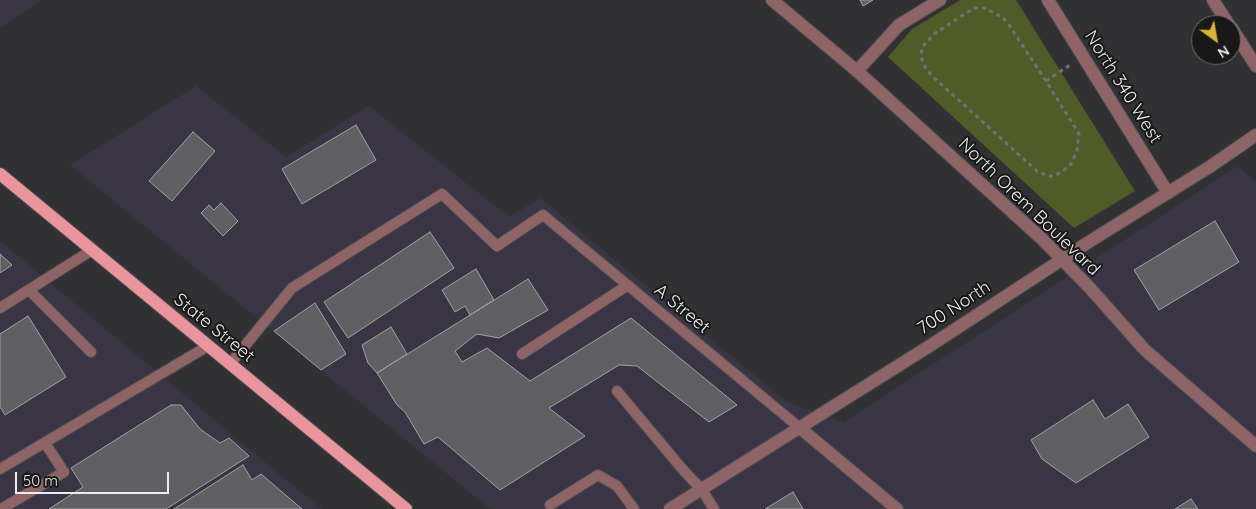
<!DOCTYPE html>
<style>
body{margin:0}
#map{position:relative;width:1256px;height:509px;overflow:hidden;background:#313033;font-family:Quicksand,sans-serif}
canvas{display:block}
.north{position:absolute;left:1191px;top:15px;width:50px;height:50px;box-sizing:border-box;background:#191819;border:1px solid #6d6c6e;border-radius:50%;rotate:148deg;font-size:14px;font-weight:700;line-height:20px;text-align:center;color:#ecebed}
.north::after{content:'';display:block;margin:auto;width:18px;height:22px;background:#d8b434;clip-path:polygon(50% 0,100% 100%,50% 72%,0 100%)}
.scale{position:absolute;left:15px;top:472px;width:154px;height:22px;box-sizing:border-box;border:2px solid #ecebed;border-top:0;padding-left:6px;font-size:15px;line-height:18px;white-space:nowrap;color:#ecebed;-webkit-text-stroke:4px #191819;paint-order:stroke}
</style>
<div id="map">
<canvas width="1256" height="509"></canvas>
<div class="north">N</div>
<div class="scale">50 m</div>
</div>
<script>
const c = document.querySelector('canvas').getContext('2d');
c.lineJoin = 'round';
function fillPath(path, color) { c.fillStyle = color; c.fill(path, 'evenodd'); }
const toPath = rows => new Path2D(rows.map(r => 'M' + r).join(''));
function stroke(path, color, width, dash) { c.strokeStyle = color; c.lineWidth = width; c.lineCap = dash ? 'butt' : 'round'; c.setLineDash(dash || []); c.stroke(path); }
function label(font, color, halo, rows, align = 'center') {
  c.font = font + ' Quicksand,sans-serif'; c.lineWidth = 4; c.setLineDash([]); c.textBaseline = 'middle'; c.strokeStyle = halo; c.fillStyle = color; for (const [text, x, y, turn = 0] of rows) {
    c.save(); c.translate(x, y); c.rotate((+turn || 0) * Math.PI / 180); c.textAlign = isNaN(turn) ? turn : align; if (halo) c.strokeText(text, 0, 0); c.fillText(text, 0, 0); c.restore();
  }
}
fillPath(toPath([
 [0,0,42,0,0,28],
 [196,86,286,157,369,106,509,217,540,198,787,402,844,422,1238,166,1256,182,1256,509,490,509,70,165],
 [0,241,278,473,322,509,0,509]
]), '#3a3545');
fillPath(toPath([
 [960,0,1016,0,1135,191,1074,228,888,57,912,29]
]), '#505c28');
const building = toPath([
 [860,0,873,0,863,6,860,0],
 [356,125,376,160,302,204,282,169,356,125],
 [193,132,215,151,172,201,149,181,193,132],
 [221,203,238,221,223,236,201,213,209,205,214,210,221,203],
 [1215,221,1239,262,1159,310,1134,270,1215,221],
 [430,232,454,268,348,338,324,302,430,232],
 [0,254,12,265,0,273,0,254],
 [476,269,494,300,470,315,465,306,455,312,442,290,476,269],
 [528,279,548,310,499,338,477,334,455,351,462,362,487,348,530,381,631,318,737,405,709,422,637,366,619,365,549,408,585,436,500,490,438,437,424,444,405,412,397,405,377,373,528,279],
 [315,303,346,354,321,370,274,331,315,303],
 [28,316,66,377,5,415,0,407,0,334,28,316],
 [391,327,407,354,377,373,368,363,362,345,391,327],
 [1093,400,1105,419,1128,404,1149,437,1076,483,1042,459,1031,440,1093,400],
 [171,405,181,405,200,429,220,443,229,438,249,456,166,509,49,509,83,487,71,468,171,405],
 [243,465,252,480,261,474,302,509,174,509,243,465],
 [793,492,803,509,765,509,793,492],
 [1191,499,1198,509,1175,509,1191,499]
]);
fillPath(building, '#605f62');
stroke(building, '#a2a0a4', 1);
const service = toPath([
 [29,290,91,352],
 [0,308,92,250],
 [522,354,628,285],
 [230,364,292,288,442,194,497,246,543,215,800,428],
 [617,391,684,471,702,490,714,509],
 [0,469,208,346],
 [550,505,598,475,617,486,634,509],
 [1,509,64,472,45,443]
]);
const minor = toPath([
 [1048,0,1168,193],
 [1213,0,1229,25],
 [1231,27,1256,66],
 [857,71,899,25,940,0],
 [800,428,897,509]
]);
const tertiary = toPath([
 [772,0,857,71,1042,239,1089,287,1145,350,1256,446],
 [670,509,928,347,1095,238,1211,166,1256,135]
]);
const primary = toPath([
 [0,174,406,509]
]);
stroke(service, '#4f4e51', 12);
stroke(minor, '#4f4e51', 14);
stroke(tertiary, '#4f4e51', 14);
stroke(primary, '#4f4e51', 14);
stroke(toPath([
 [1046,81,1009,25,1002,17,984,8,974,8,934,34,922,47,921,57,925,67,931,75,1037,171,1048,176,1054,176,1063,171,1071,164,1077,150,1079,134,1046,81,1070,65]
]), '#727173', 3, [4, 4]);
stroke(service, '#8e6467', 10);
stroke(minor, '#8e6467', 12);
stroke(tertiary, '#8e6467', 12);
stroke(primary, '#ea959d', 12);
label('18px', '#ecebed', '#191819', [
 ["North 340 West",1123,87,58],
 ["North Orem Boulevard",1029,207,44],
 ["700 North",954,308,-33],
 ["A Street",682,309,40],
 ["State Street",214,328,39]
]);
</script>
